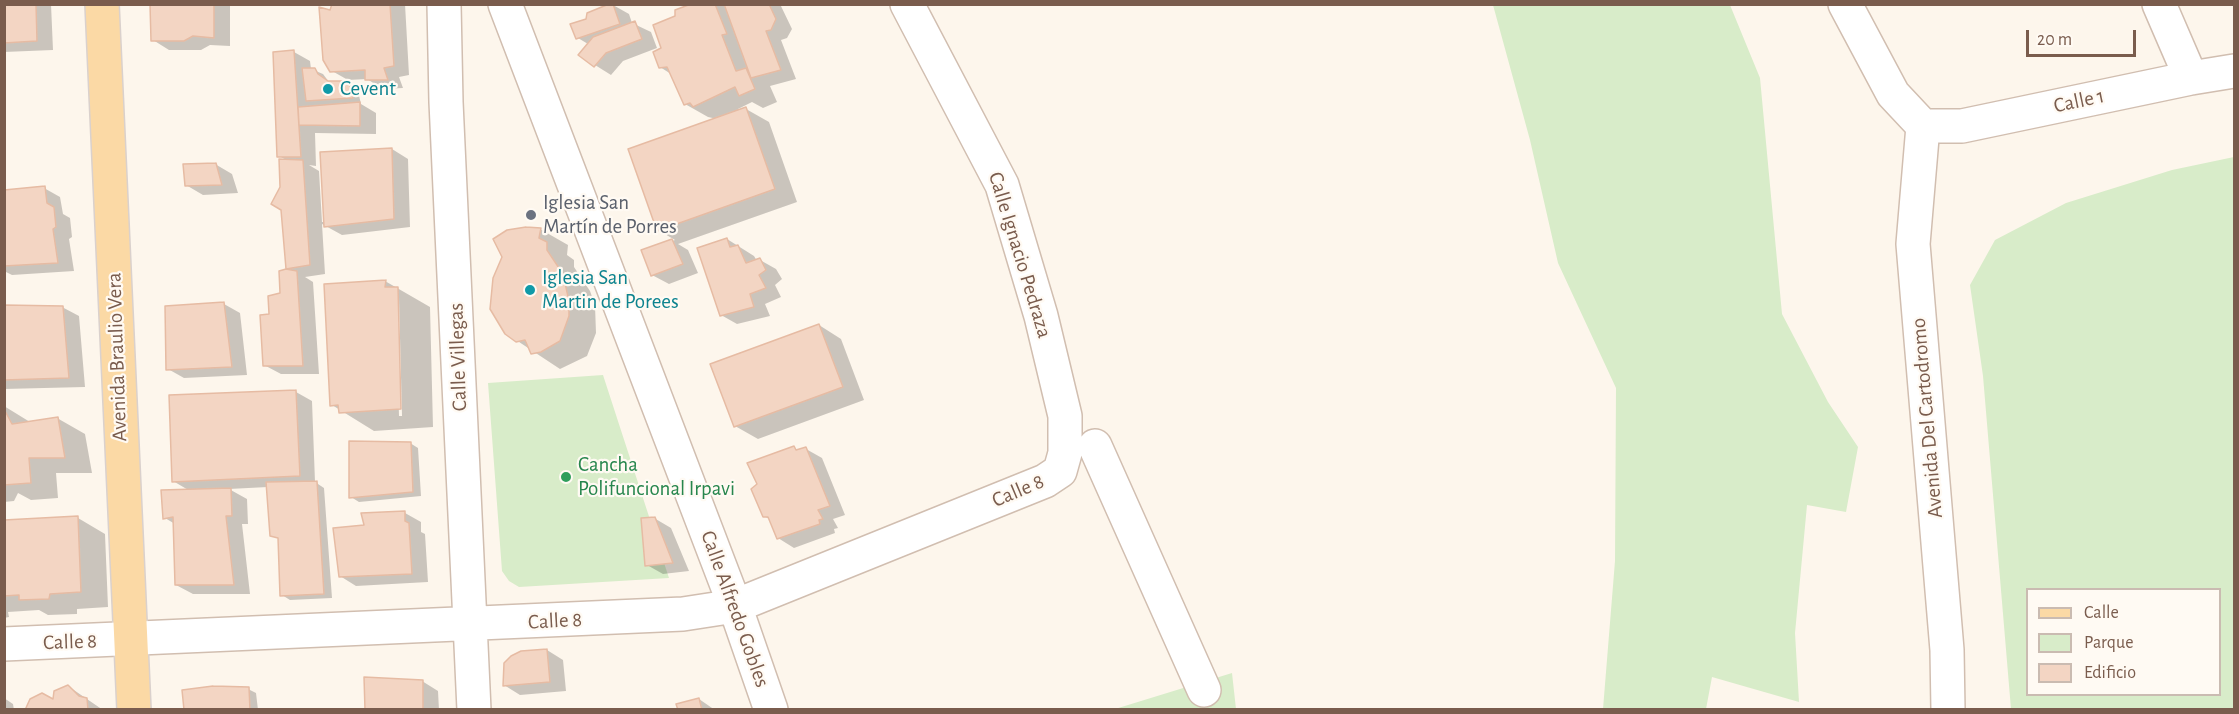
<!DOCTYPE html>
<meta charset="utf-8">
<style>
body{margin:0}
#map{position:relative;width:2239px;height:714px;overflow:hidden;background:#fdf6ec;font-family:"Alegreya Sans",sans-serif}
canvas{display:block}
.frame{position:absolute;inset:0;border:6px solid #7a5c4d;pointer-events:none}
.legend{position:absolute;left:2026px;top:588px;width:195px;height:108px;box-sizing:border-box;background:#fffaf3;border:2px solid #cabbb1;margin:0;padding:8px 10px;list-style:none;font-size:18px;color:#7a5c4d}
.legend li{display:flex;align-items:center;gap:12px;height:30px}
.legend b{width:30px;border:2px solid #cabbb1}
.scale{position:absolute;left:2026px;top:30px;width:110px;height:27px;box-sizing:border-box;border:3px solid #7a5c4d;border-top:0;padding-left:8px;font-size:18px;line-height:21px;white-space:nowrap;color:#7a5c4d;-webkit-text-stroke:4px #fffaf3;paint-order:stroke}
</style>
<div id="map">
<canvas width="2239" height="714"></canvas>
<div class="frame"></div>
<ul class="legend">
<li><b style="height:8px;background:#fbd9a5"></b>Calle</li>
<li><b style="height:16px;background:#d8ecc9"></b>Parque</li>
<li><b style="height:16px;background:#f3d5c3"></b>Edificio</li>
</ul>
<div class="scale">20 m</div>
</div>
<script>
const c = document.querySelector('canvas').getContext('2d');
c.lineJoin = 'round';
function fillPath(path, color) { c.fillStyle = color; c.fill(path, 'evenodd'); }
const toPath = rows => new Path2D(rows.map(r => 'M' + r).join(''));
function stroke(path, color, width, dash) { c.strokeStyle = color; c.lineWidth = width; c.lineCap = dash ? 'butt' : 'round'; c.setLineDash(dash || []); c.stroke(path); }
function label(font, color, halo, rows, align = 'center') {
  c.font = font + ' "Alegreya Sans",sans-serif'; c.lineWidth = 4.5; c.setLineDash([]); c.textBaseline = 'middle'; c.strokeStyle = halo; c.fillStyle = color; for (const [text, x, y, turn = 0] of rows) {
    c.save(); c.translate(x, y); c.rotate((+turn || 0) * Math.PI / 180); c.textAlign = isNaN(turn) ? turn : align; if (halo) c.strokeText(text, 0, 0); c.fillText(text, 0, 0); c.restore();
  }
}
fillPath(toPath([
 [1493,5,1730,5,1760,78,1782,314,1828,402,1858,447,1846,512,1807,505,1795,633,1799,702,1712,677,1706,709,1603,709,1615,561,1616,388,1558,263,1530,140],
 [2234,157,2234,709,2011,709,1983,376,1970,285,1995,240,2066,203,2172,170],
 [2028,590,2220,590,2220,694,2028,694],
 [603,375,669,578,519,587,509,581,502,571,488,383],
 [1232,673,1236,709,1115,709]
]), '#d8ecc9');
fillPath(toPath([
 [4,4,51,4,53,50,4,52],
 [152,4,230,4,230,46,210,45,201,50,169,50,153,40],
 [333,4,405,4,409,75,399,77,403,88,383,89,367,79,348,80,332,71],
 [696,4,721,4,727,8,726,4,780,4,792,29,787,38,781,40,796,79,770,86,777,102,763,108,752,102,738,109,739,111,746,109,769,122,797,202,678,244,688,250,698,273,669,284,652,275,643,251,675,240,658,230,717,119,708,117,685,104,671,74,660,67,663,49,677,16],
 [613,5,629,14,632,23,651,32,657,48,623,61,611,75,595,65,588,44,578,38,587,20],
 [294,52,310,61,311,69,323,74,329,82,349,82,357,87,361,104,376,113,376,134,315,133,316,166,309,165,319,171,322,222,325,222,322,153,392,149,408,159,410,227,342,235,322,224,325,274,305,277,313,282,319,374,281,374,264,365,270,316,281,294,288,270,281,187,288,161,279,156],
 [215,164,232,174,238,193,203,195,186,185],
 [44,188,60,197,63,214,70,218,72,237,69,239,74,271,12,275,4,271,4,191],
 [540,229,568,245,567,255,574,260,574,267,590,291,595,305,596,333,587,356,560,369,516,340],
 [727,239,754,256,757,261,760,260,776,269,782,279,775,285,781,297,765,304,770,316,737,324,721,315],
 [385,281,430,307,433,427,374,431,332,405],
 [396,299,399,299,402,416,399,416],
 [224,304,240,313,247,375,184,378,168,369],
 [4,307,62,307,79,316,85,387,4,389],
 [819,325,841,339,864,400,758,439,735,426],
 [296,392,312,401,315,482,324,488,332,598,290,600,282,595,280,539,272,535,268,487,229,489,247,499,248,524,242,524,250,594,193,594,176,585,175,524,165,518,190,491,173,481],
 [4,406,30,422,57,418,85,434,92,473,56,473,58,498,31,500,18,493,14,501,4,502],
 [410,443,418,448,421,496,359,502,351,497],
 [794,448,799,451,806,449,822,458,845,515,833,519,838,528,834,529,835,533,794,548,778,538,771,520,764,516],
 [405,513,421,522,421,532,425,534,428,582,356,586,340,576,365,526,363,515],
 [78,518,105,534,108,607,77,609,77,614,48,615,39,610,8,612,9,617,4,618,4,521],
 [654,518,671,528,689,571,663,574,647,565],
 [547,650,563,660,566,691,520,695,504,685],
 [422,681,438,691,439,710,366,710],
 [68,686,103,710,26,710,54,701],
 [248,689,256,693,258,710,185,710],
 [4,698,13,704,14,710,4,710],
 [699,699,715,710,679,710]
]), '#0003');
const building = toPath([
 [4,4,36,4,37,41,4,43,4,4],
 [150,4,214,4,214,38,193,36,184,41,151,41,150,4],
 [332,4,390,4,394,66,384,68,388,80,365,80,365,70,330,72,323,60,319,7,330,10,332,4],
 [609,4,613,4,620,24,576,39,570,24,586,19,587,13,609,4],
 [691,4,715,4,727,34,722,35,736,71,746,68,755,89,739,96,735,87,693,107,690,103,684,105,667,67,659,68,653,52,661,48,653,25,675,16,675,10,691,4],
 [724,4,769,4,776,19,771,30,766,31,781,70,751,78,724,4],
 [635,21,642,39,606,53,594,67,578,55,593,37,635,21],
 [294,50,301,157,277,157,273,52,294,50],
 [302,68,315,68,318,74,328,81,349,81,353,98,306,101,302,68],
 [360,102,360,126,299,125,298,107,360,102],
 [746,107,775,189,657,231,628,149,746,107],
 [392,148,394,219,324,227,320,152,392,148],
 [279,159,303,160,310,265,286,269,281,210,271,204,280,187,279,159],
 [216,163,222,185,185,186,183,164,216,163],
 [45,186,47,203,54,207,56,227,53,229,58,263,4,266,4,190,45,186],
 [526,227,541,228,539,238,547,242,547,250,563,274,569,301,569,316,560,341,541,352,531,354,525,340,516,342,505,334,490,309,493,278,502,257,493,239,507,230,526,227],
 [727,238,730,247,738,245,746,263,760,258,766,270,759,275,766,288,750,294,754,307,720,316,697,248,727,238],
 [672,239,683,264,651,276,641,250,672,239],
 [286,269,297,271,303,366,263,366,260,315,269,314,268,296,280,293,279,271,286,269],
 [386,280,385,287,398,287,401,409,339,413,338,405,330,406,324,284,386,280],
 [224,302,232,367,166,370,165,306,224,302],
 [4,305,63,306,69,378,4,380,4,305],
 [819,324,843,387,734,427,710,364,819,324],
 [296,390,300,476,172,482,169,395,296,390],
 [4,409,12,424,58,417,65,458,29,458,31,483,4,485,4,409],
 [349,441,411,442,413,492,349,498,349,441],
 [794,446,796,450,806,447,830,506,818,510,823,519,819,520,820,524,777,539,768,517,763,517,751,489,757,484,747,463,794,446],
 [317,481,324,594,280,596,278,538,270,536,266,482,317,481],
 [231,488,232,516,226,516,234,585,175,585,173,517,163,519,161,490,231,488],
 [405,511,405,521,409,523,412,574,339,577,333,528,364,525,361,513,405,511],
 [78,516,81,592,50,594,49,599,19,600,19,595,4,596,4,520,78,516],
 [655,517,673,563,645,566,641,518,655,517],
 [547,649,550,682,503,686,504,663,511,656,521,651,547,649],
 [364,677,423,680,423,710,365,710,364,677],
 [68,685,79,696,87,698,88,710,25,710,30,699,42,693,53,699,54,691,68,685],
 [213,686,249,687,250,710,184,710,182,690,213,686],
 [699,698,702,710,678,710,676,704,699,698]
]);
fillPath(building, '#f3d5c3');
stroke(building, '#e6bba3', 1.5);
const minor = toPath([
 [444,4,446,102,474,710],
 [505,4,735,606,771,710],
 [1845,4,1893,94,1923,126],
 [2159,4,2191,78],
 [1923,126,1913,244,1947,650,1948,710],
 [1923,126,1962,126,2191,78,2234,71],
 [1095,446,1204,690],
 [4,644,683,614,735,606,1045,481,1060,471,1065,453,1065,416,1041,316,1002,185,907,4]
]);
const major = toPath([
 [102,4,134,710]
]);
stroke(minor, '#d1beb0', 36);
stroke(major, '#dad1cd', 36);
stroke(minor, '#fff', 33);
stroke(major, '#fbd9a5', 33);
for (const [x, y, r, color] of [
 [328,89,6,"#0f9aa8"],
 [531,215,6,"#6b7280"],
 [530,290,6,"#0f9aa8"],
 [566,477,6,"#2e9e5b"]
]) { const dot = new Path2D(); dot.arc(x, y, r, 0, 2 * Math.PI); c.fillStyle = color; c.fill(dot); stroke(dot, '#fffaf3', 2); }
label('21px', '#0d838f', '#fffaf3', [
 ["Cevent",340,89],
 ["Iglesia San",542,278],
 ["Martin de Porees",542,302]
], 'left');
label('21px', '#7a5c4d', '#fffaf3', [
 ["Calle 1",2079,101,-12],
 ["Calle Ignacio Pedraza",1020,255,73],
 ["Avenida Braulio Vera",117,357,-92],
 ["Calle Villegas",458,357,-92],
 ["Avenida Del Cartodromo",1927,418,-95],
 ["Calle 8",1018,491,-23],
 ["Calle Alfredo Gobles",735,609,70],
 ["Calle 8",555,621,-3],
 ["Calle 8",70,642,-2]
]);
label('21px', '#5b616d', '#fffaf3', [
 ["Iglesia San",543,203],
 ["Martín de Porres",543,227]
], 'left');
label('21px', '#27864d', '#fffaf3', [
 ["Cancha",578,465],
 ["Polifuncional Irpavi",578,489]
], 'left');
</script>
